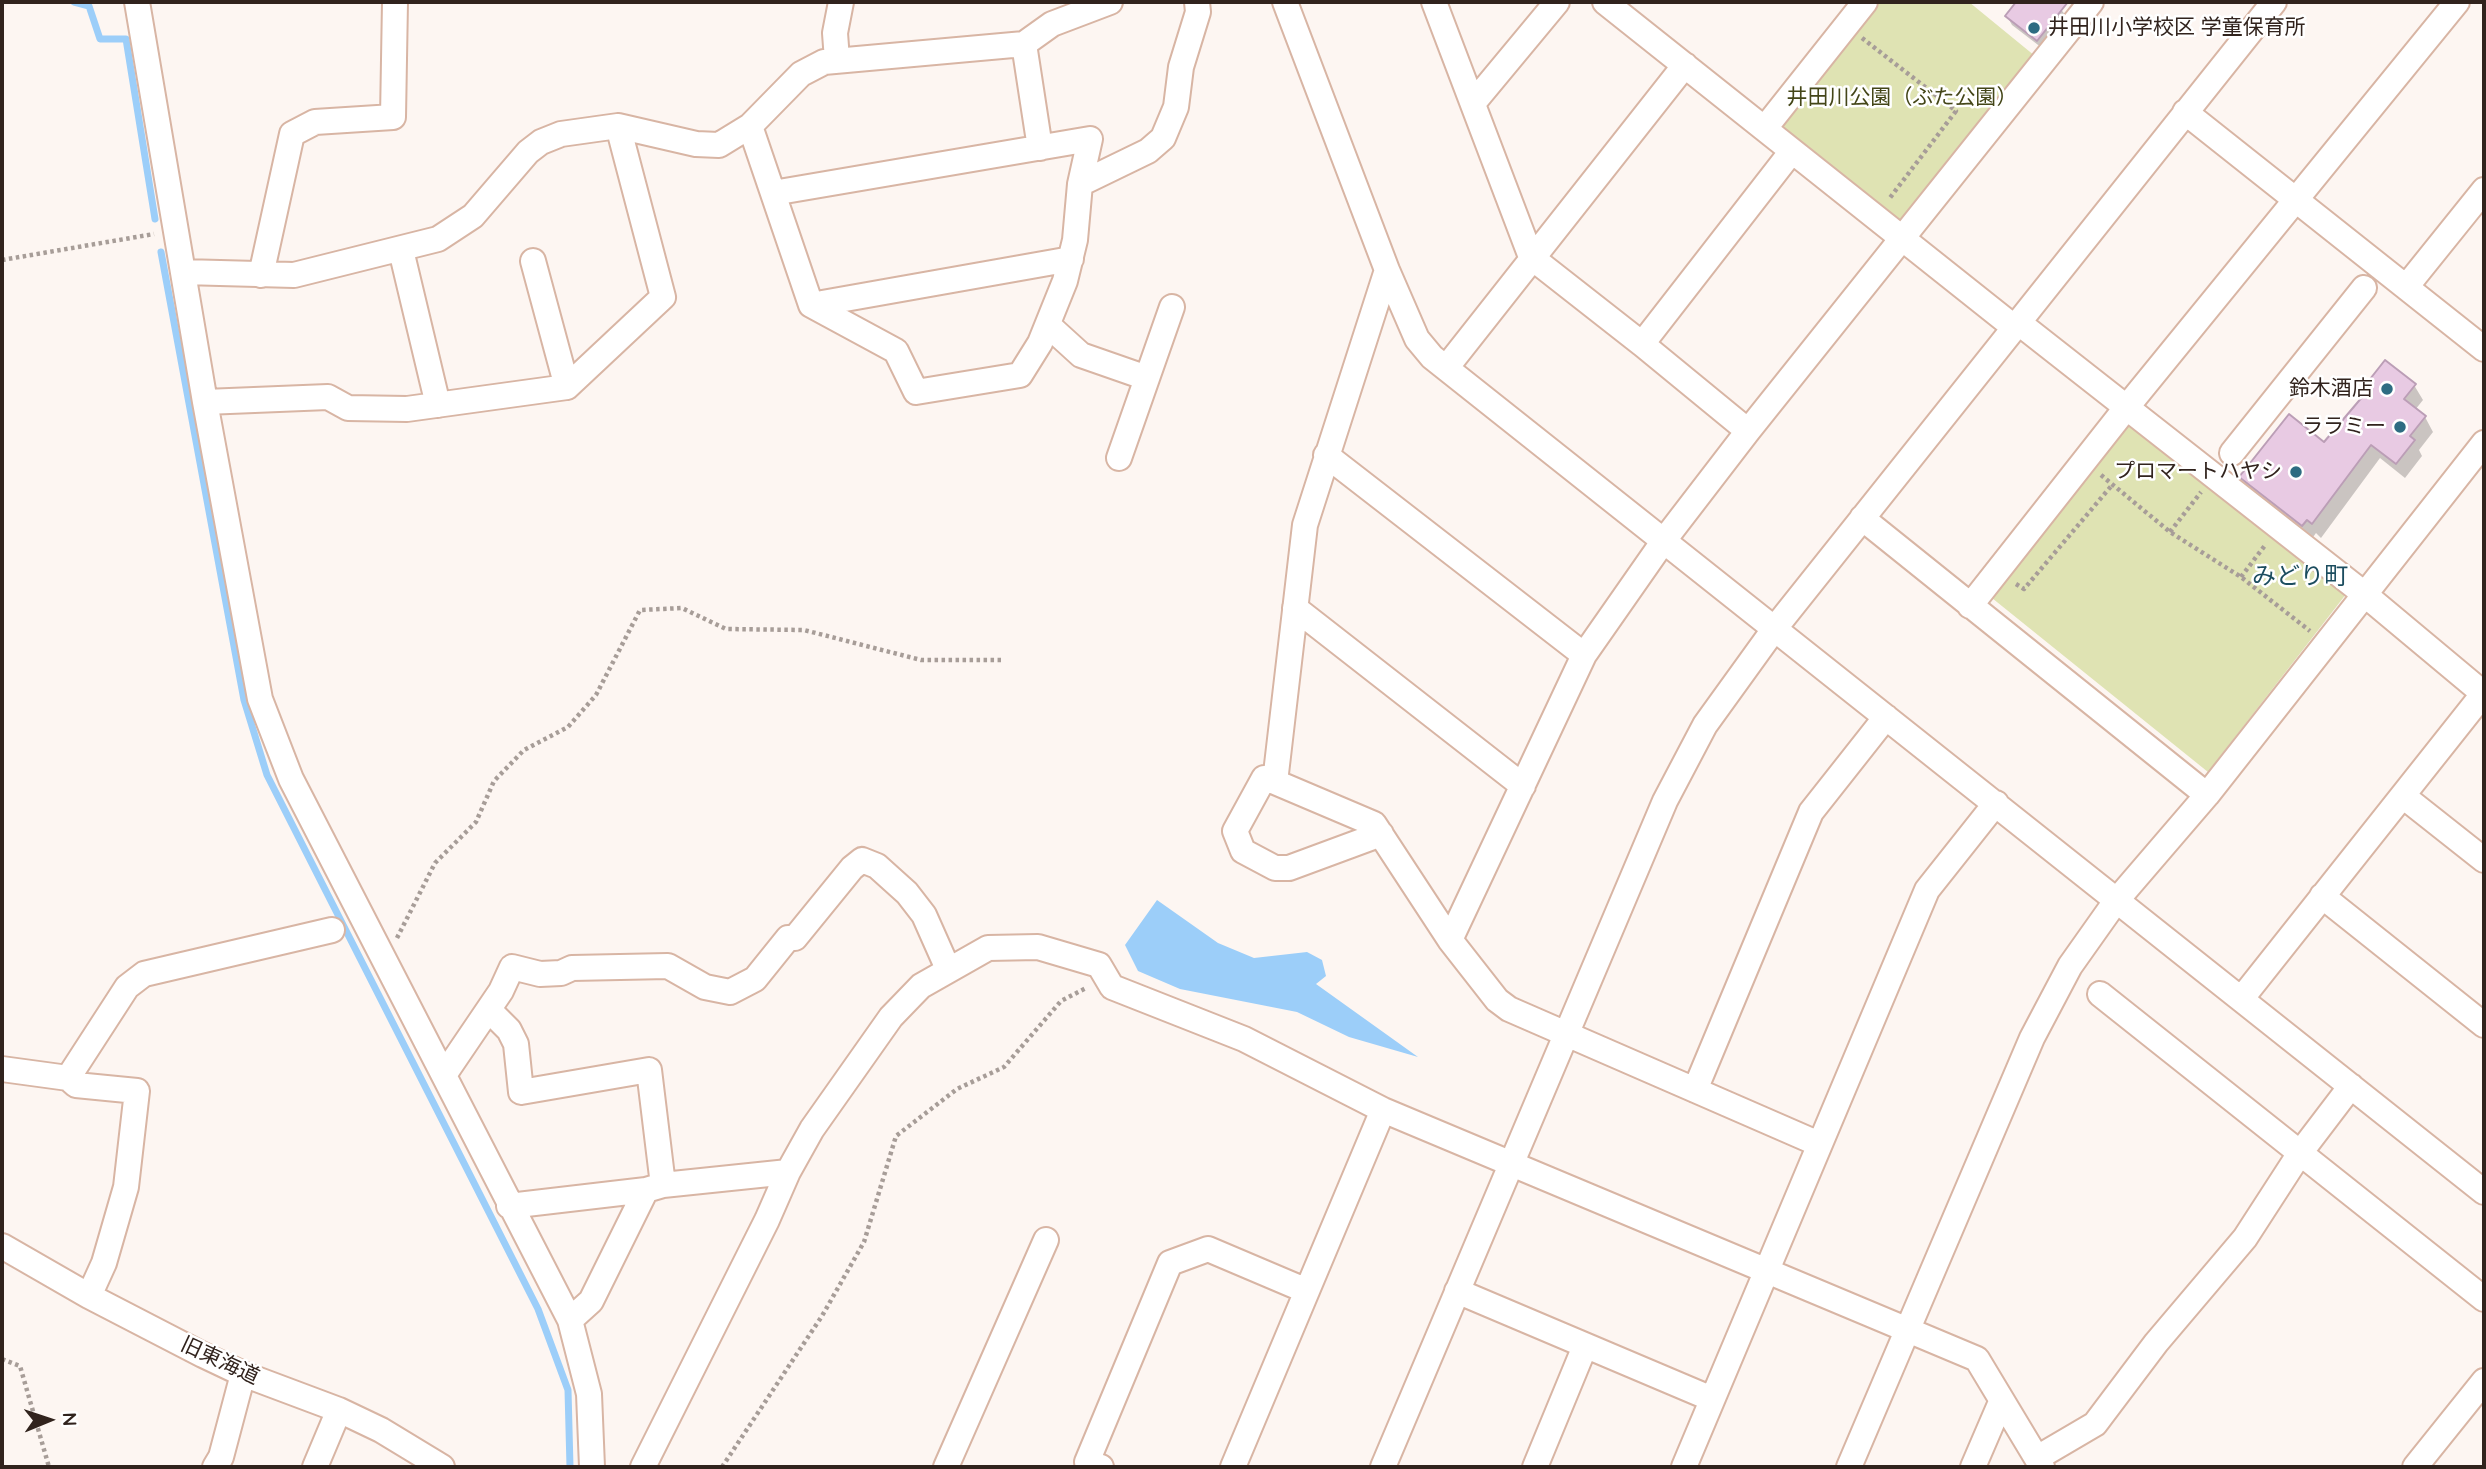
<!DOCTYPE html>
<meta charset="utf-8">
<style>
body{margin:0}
#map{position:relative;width:2486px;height:1469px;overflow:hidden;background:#fdf6f2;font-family:Quicksand,sans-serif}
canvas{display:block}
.frame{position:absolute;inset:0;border:4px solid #31231d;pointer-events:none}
.north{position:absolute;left:14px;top:1385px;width:70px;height:70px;-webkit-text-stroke:5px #fff;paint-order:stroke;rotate:88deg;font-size:19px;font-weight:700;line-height:28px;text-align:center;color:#31231d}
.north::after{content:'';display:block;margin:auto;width:24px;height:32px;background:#31231d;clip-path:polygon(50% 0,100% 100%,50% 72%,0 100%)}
</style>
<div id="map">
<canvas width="2486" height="1469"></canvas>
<div class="frame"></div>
<div class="north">N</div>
</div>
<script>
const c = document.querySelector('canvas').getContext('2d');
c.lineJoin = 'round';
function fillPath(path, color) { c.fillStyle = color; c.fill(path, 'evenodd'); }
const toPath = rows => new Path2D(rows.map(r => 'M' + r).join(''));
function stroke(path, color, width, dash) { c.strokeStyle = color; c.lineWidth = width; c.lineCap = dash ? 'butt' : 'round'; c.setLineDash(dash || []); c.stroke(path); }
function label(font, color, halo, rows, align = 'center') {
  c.font = font + ' Quicksand,"Noto Sans JP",sans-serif'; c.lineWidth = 5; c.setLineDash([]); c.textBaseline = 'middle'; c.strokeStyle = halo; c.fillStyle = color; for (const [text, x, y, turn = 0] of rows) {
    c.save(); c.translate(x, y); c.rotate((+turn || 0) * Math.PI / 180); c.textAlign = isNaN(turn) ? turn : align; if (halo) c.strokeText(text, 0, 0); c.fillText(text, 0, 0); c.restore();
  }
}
fillPath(toPath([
 [1880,2,1969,2,2035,56,1905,219,1896,219,1784,132,1783,121],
 [2131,419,2350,589,2208,772,1987,594]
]), '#dfe3b3');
fillPath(toPath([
 [1157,900,1218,943,1254,958,1307,952,1322,960,1326,976,1316,984,1418,1057,1349,1037,1297,1012,1180,989,1138,971,1125,945]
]), '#9ccef9');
fillPath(toPath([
 [2018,2,2055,2,2067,17,2042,48,2012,25,2007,16],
 [2414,385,2423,400,2415,410,2425,417,2433,432,2419,450,2422,456,2405,478,2380,458,2321,538,2316,533,2311,540,2249,491,2241,477,2324,444,2363,397,2361,393]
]), '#0003');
stroke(toPath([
 [74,2,89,6,100,39,126,39,155,219],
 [161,252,244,700,267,775,538,1309,568,1390,570,1467]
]), '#9ccef9', 7);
const building = toPath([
 [2016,2,2068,2,2037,41,2005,16,2016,2],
 [2385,360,2416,384,2404,399,2426,416,2410,436,2415,440,2396,464,2371,445,2312,524,2307,520,2302,526,2239,477,2289,414,2324,442,2363,396,2359,393,2385,360]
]);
fillPath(building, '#e8cae3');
stroke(building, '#bb9eb6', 2);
const minor = toPath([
 [137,2,205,402,260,699,291,779,570,1320,589,1394,592,1467],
 [1285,2,1387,270,1417,339,1432,357,2484,1192],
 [1434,2,1531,257,1642,344],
 [1605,2,2015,328],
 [1024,44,1040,148],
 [837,60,835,33,841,2],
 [1474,102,1557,2],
 [2185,112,2484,349],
 [750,126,811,305,896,351,916,392,1020,375,1040,343,1065,281,1075,240,1080,184,1090,139,773,193],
 [1765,128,1865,2],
 [1080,184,1148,151,1163,138,1176,107,1181,67,1198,12,1197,2],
 [401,250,438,405],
 [533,261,567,387],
 [1387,270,1305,525,1275,782,1374,824,1450,940,1497,1000,1509,1009,1819,1144],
 [183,272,294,275,438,239,473,216,528,152,541,142,561,134,618,126,696,144,719,145,750,126,801,74,824,62,1024,44,1052,24,1110,2],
 [261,275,292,134,315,122,393,117,395,2],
 [2406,287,2484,190],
 [811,305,1071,259],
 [2019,323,2363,593,2484,694],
 [1048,325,1081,355,1147,378],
 [1446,368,1685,65],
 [205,402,328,397,348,408,407,409,567,387,663,297,618,126],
 [1748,431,1642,344,1792,151],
 [2232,453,2364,288],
 [1326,455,1584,655],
 [1119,458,1172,307],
 [1862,518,2207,795],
 [1970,606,2126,408,2457,2],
 [1295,608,1523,786],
 [1275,782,1264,778,1235,831,1243,851,1275,868,1289,868,1381,834],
 [2403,796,2484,860],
 [2322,896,2484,1025],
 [1450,940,1584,655,1665,539,1748,431,2091,2],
 [2100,994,2484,1299],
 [2242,998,2484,693],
 [489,1010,509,1030,516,1044,521,1092,649,1070,663,1185],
 [2,1069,68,1078,127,987,144,974,332,930],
 [444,1075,501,991,512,967,540,974,561,973,572,968,668,966,705,987,730,992,755,979,788,938,795,938,852,868,862,860,877,866,907,893,924,915,948,969],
 [68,1078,76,1085,137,1091,126,1187,104,1263,89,1296],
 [1695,1090,1811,812,1886,717],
 [509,1206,646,1190,663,1185,788,1172,812,1129,891,1017,921,986,988,948,1038,947,1099,965,1112,987,1244,1039,1383,1110,1977,1359,2042,1467],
 [2,1246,89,1296,203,1355,243,1374,339,1410,381,1430,442,1467],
 [1457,1291,1712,1399],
 [570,1320,591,1301,646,1190],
 [2037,1458,2095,1424,2156,1343,2245,1238,2300,1153,2351,1086],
 [215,1467,221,1457,243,1374],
 [315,1467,339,1410],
 [643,1467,767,1220,788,1172],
 [946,1467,1046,1240],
 [1101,1467,1087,1462,1170,1263,1208,1249,1307,1291],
 [1233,1467,1383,1110],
 [1383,1467,1665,801,1705,725,1775,628,2274,2],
 [1535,1467,1585,1346],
 [1684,1467,1927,890,1996,803],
 [1849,1467,2032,1038,2070,966,2116,901,2207,795,2484,443],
 [1973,1467,2001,1402],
 [2415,1467,2484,1381]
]);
stroke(minor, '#d8b5a4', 28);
stroke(toPath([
 [1862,38,1956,111,1889,199],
 [2,260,154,234],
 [2101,475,2170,532,2241,577,2310,631],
 [2170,532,2201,492],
 [2241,577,2266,544],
 [2016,584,2024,589,2113,484],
 [397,938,435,863,476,822,494,781,524,750,568,727,596,695,640,610,682,608,726,629,804,630,921,660,1001,660],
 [2,1359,20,1366,49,1467],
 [722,1467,822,1316,864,1242,896,1136,957,1089,1004,1067,1061,1001,1086,988]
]), '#a79d98', 4.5, [3.5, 3.5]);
stroke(minor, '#fff', 24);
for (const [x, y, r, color] of [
 [2034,28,7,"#2e6c82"],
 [2387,389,7,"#2e6c82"],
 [2400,427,7,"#2e6c82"],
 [2296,472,7,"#2e6c82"]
]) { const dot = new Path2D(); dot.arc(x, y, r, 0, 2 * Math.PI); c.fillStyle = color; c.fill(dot); stroke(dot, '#fff', 2.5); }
label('21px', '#31231d', '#fff', [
 ["井田川小学校区 学童保育所",2048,28,"left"],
 ["鈴木酒店",2373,389],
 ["ララミー",2386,427],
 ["プロマートハヤシ",2282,472]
], 'right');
label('21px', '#444618', '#fff', [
 ["井田川公園（ぶた公園）",1902,98]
]);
label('21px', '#31231d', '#fff', [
 ["旧東海道",220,1361,25]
]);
label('24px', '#1c4d5f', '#fff', [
 ["みどり町",2300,577]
]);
</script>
